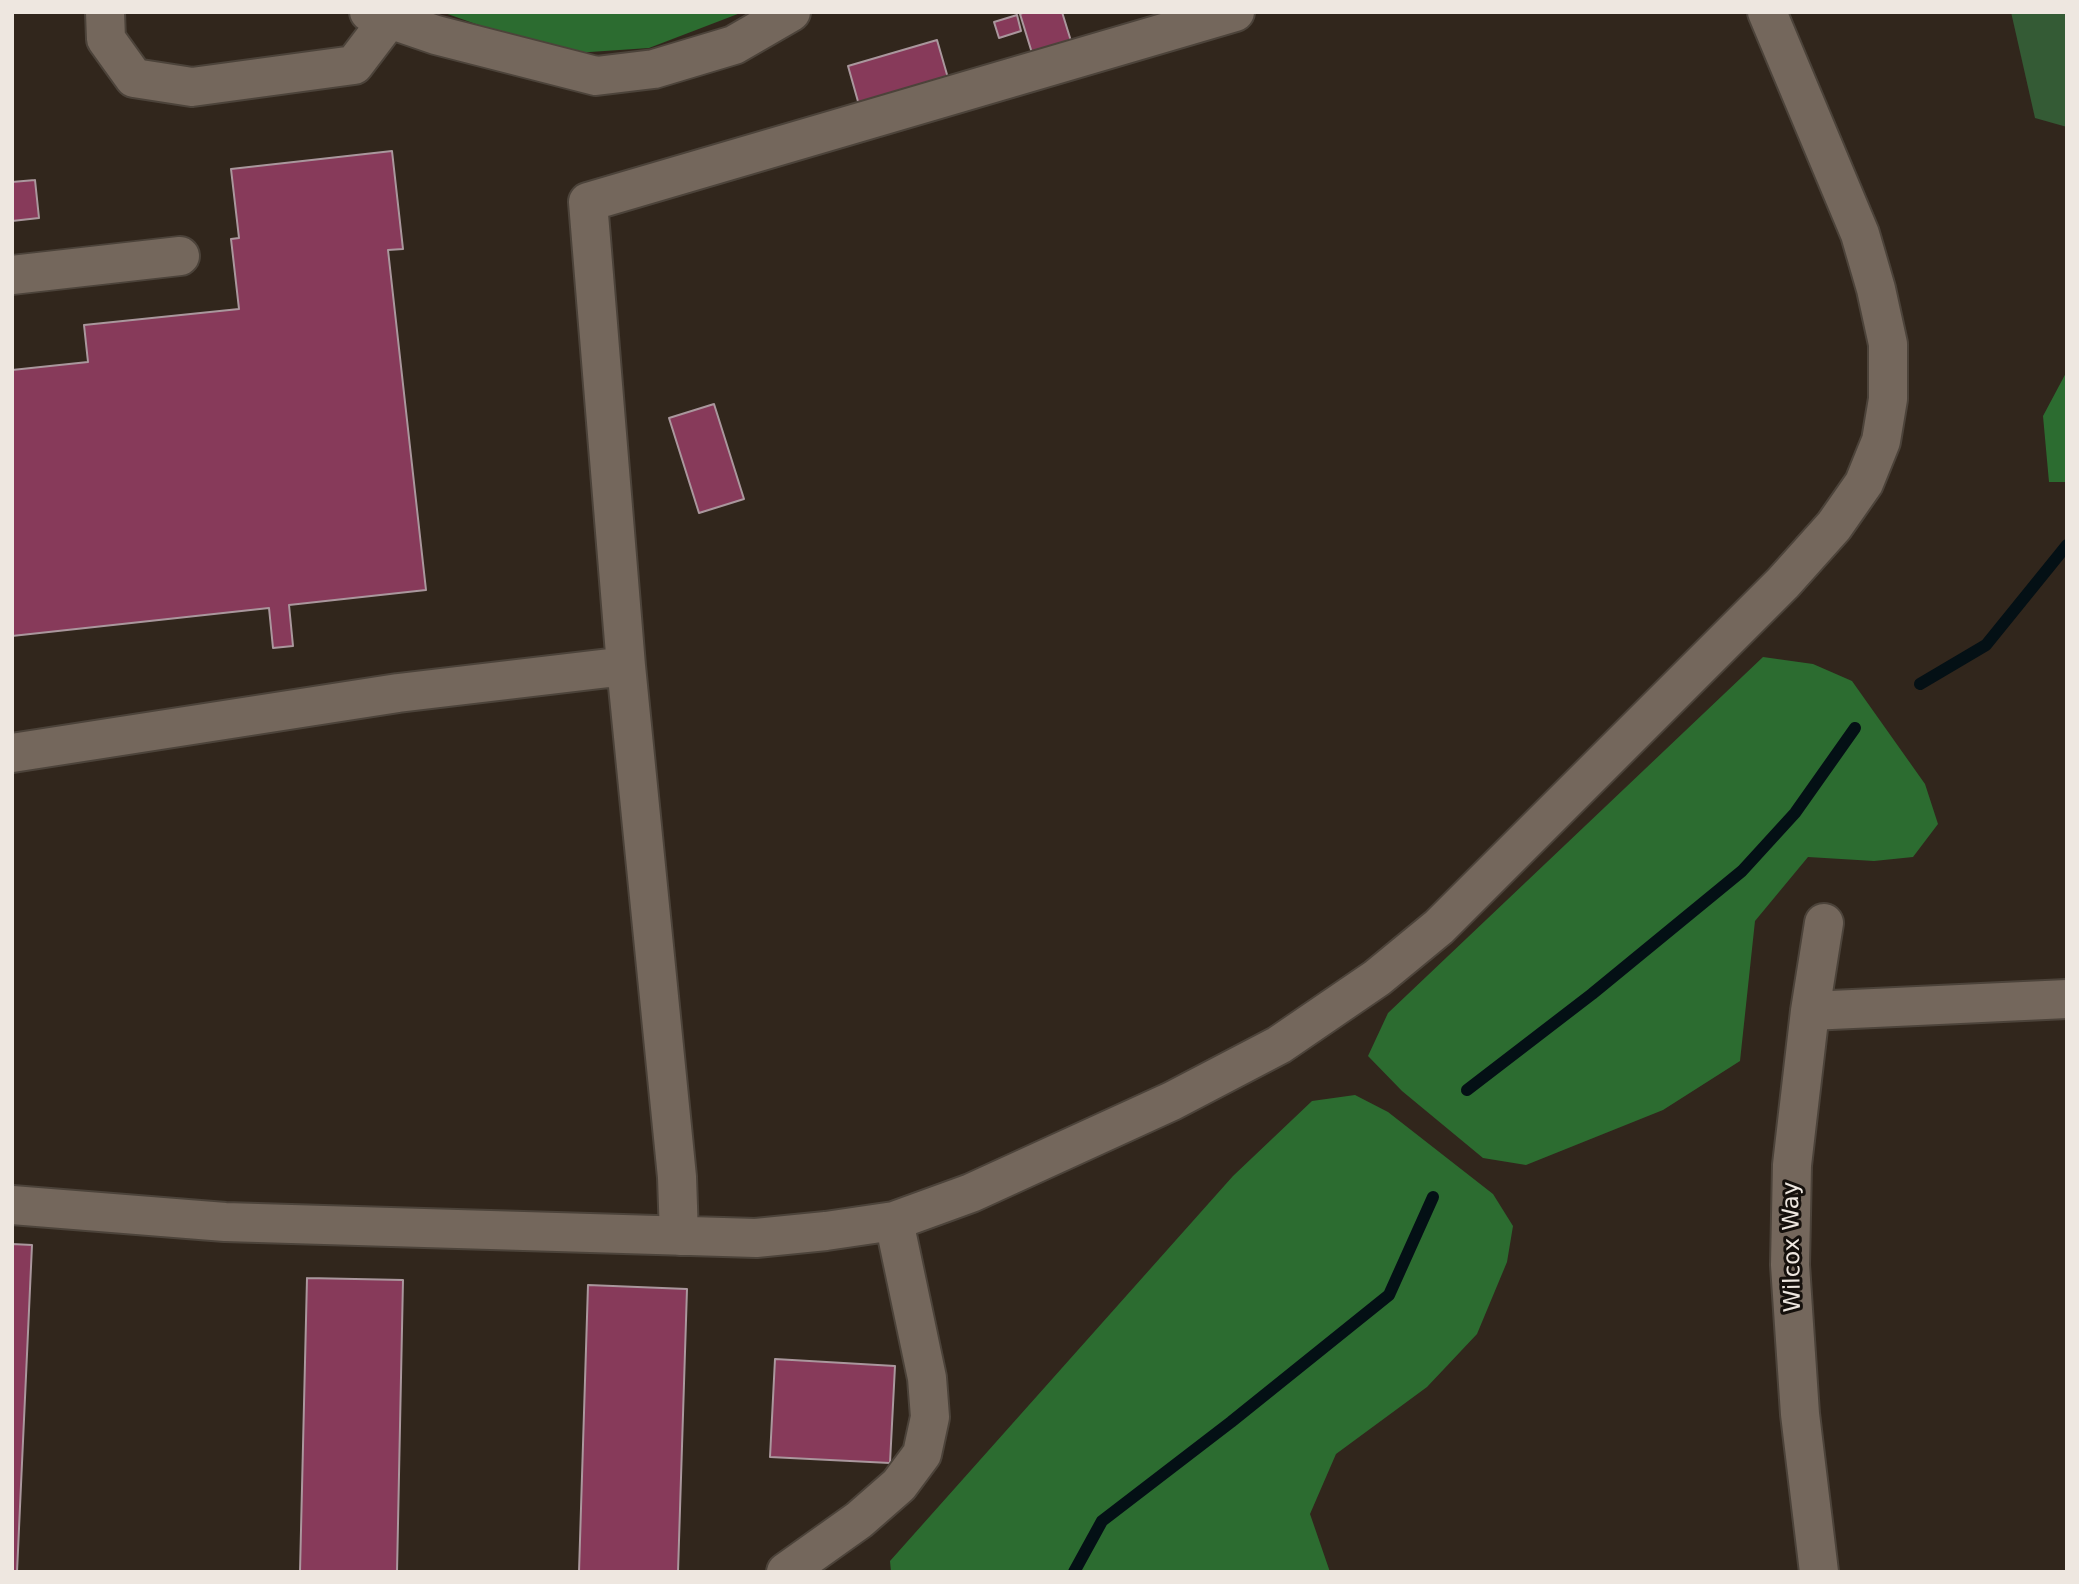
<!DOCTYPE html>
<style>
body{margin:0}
#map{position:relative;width:2079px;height:1584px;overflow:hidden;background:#31261c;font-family:"DejaVu Sans",sans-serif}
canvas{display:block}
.frame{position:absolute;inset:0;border:14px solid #eee7e0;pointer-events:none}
</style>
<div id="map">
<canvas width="2079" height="1584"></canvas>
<div class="frame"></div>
</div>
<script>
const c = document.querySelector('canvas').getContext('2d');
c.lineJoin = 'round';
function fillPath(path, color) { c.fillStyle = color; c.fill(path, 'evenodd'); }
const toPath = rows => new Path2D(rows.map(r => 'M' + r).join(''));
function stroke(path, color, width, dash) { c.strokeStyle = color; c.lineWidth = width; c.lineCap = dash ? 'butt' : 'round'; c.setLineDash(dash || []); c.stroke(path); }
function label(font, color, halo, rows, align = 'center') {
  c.font = font + ' "DejaVu Sans",sans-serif'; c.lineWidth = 6; c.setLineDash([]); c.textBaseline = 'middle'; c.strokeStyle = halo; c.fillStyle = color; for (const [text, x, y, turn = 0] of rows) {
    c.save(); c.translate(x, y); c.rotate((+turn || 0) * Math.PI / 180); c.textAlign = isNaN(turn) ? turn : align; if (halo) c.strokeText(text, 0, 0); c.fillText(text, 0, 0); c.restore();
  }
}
fillPath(toPath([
 [2011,12,2067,12,2067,127,2035,118]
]), '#345b35');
fillPath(toPath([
 [442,12,743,12,649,48,560,54],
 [2067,371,2067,482,2049,482,2043,416],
 [1763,657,1813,664,1852,681,1925,784,1938,824,1913,857,1874,861,1808,857,1755,921,1740,1061,1663,1110,1526,1165,1483,1158,1402,1091,1368,1056,1388,1013],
 [1355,1095,1388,1112,1493,1194,1513,1226,1507,1262,1477,1334,1427,1387,1336,1454,1310,1514,1330,1572,891,1572,890,1561,1233,1176,1312,1101]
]), '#2c6c30');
stroke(toPath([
 [1920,684,1986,645,2067,545],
 [1467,1090,1592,994,1742,871,1795,813,1855,728],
 [1074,1572,1102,1521,1231,1422,1389,1295,1433,1197]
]), '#041015', 12);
const building = toPath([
 [1025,12,1062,12,1071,41,1032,53,1020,14,1025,12],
 [1017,15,1021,31,999,38,994,22,1017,15],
 [937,40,948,78,859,105,848,66,937,40],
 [392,151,403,249,388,250,426,590,289,605,293,646,273,648,269,608,12,636,12,370,88,362,84,325,239,309,231,239,239,238,231,169,392,151],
 [35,180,39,218,12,221,12,182,35,180],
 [714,404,744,499,699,513,669,418,714,404],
 [12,1244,32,1245,17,1572,12,1572,12,1244],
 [307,1278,403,1280,397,1572,300,1572,307,1278],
 [588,1285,687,1289,678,1572,579,1572,588,1285],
 [775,1359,895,1366,890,1463,770,1457,775,1359]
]);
fillPath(building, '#873a5a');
stroke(building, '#aa979d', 2);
const minor = toPath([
 [105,12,106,39,134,78,192,87,354,65,389,19],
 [369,12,436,35,596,76,654,69,734,45,791,12],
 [12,275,180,256],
 [626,666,677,1177,679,1236],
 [12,753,398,693,626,666,588,202,1235,12],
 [1810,1011,2067,999],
 [12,1205,225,1222,756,1238,826,1231,894,1221,971,1193,1172,1101,1279,1045,1377,978,1439,927,1783,583,1834,526,1864,483,1881,441,1888,399,1888,344,1876,289,1860,234,1767,12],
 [786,1572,859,1520,899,1485,922,1454,930,1417,927,1378,894,1221],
 [1819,1572,1800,1414,1790,1265,1792,1165,1810,1011,1824,923]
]);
stroke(minor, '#4c433a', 42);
stroke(minor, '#74675c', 38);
label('23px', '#eee7e0', '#15100c', [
 ["Wilcox Way",1793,1247,-91]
]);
</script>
